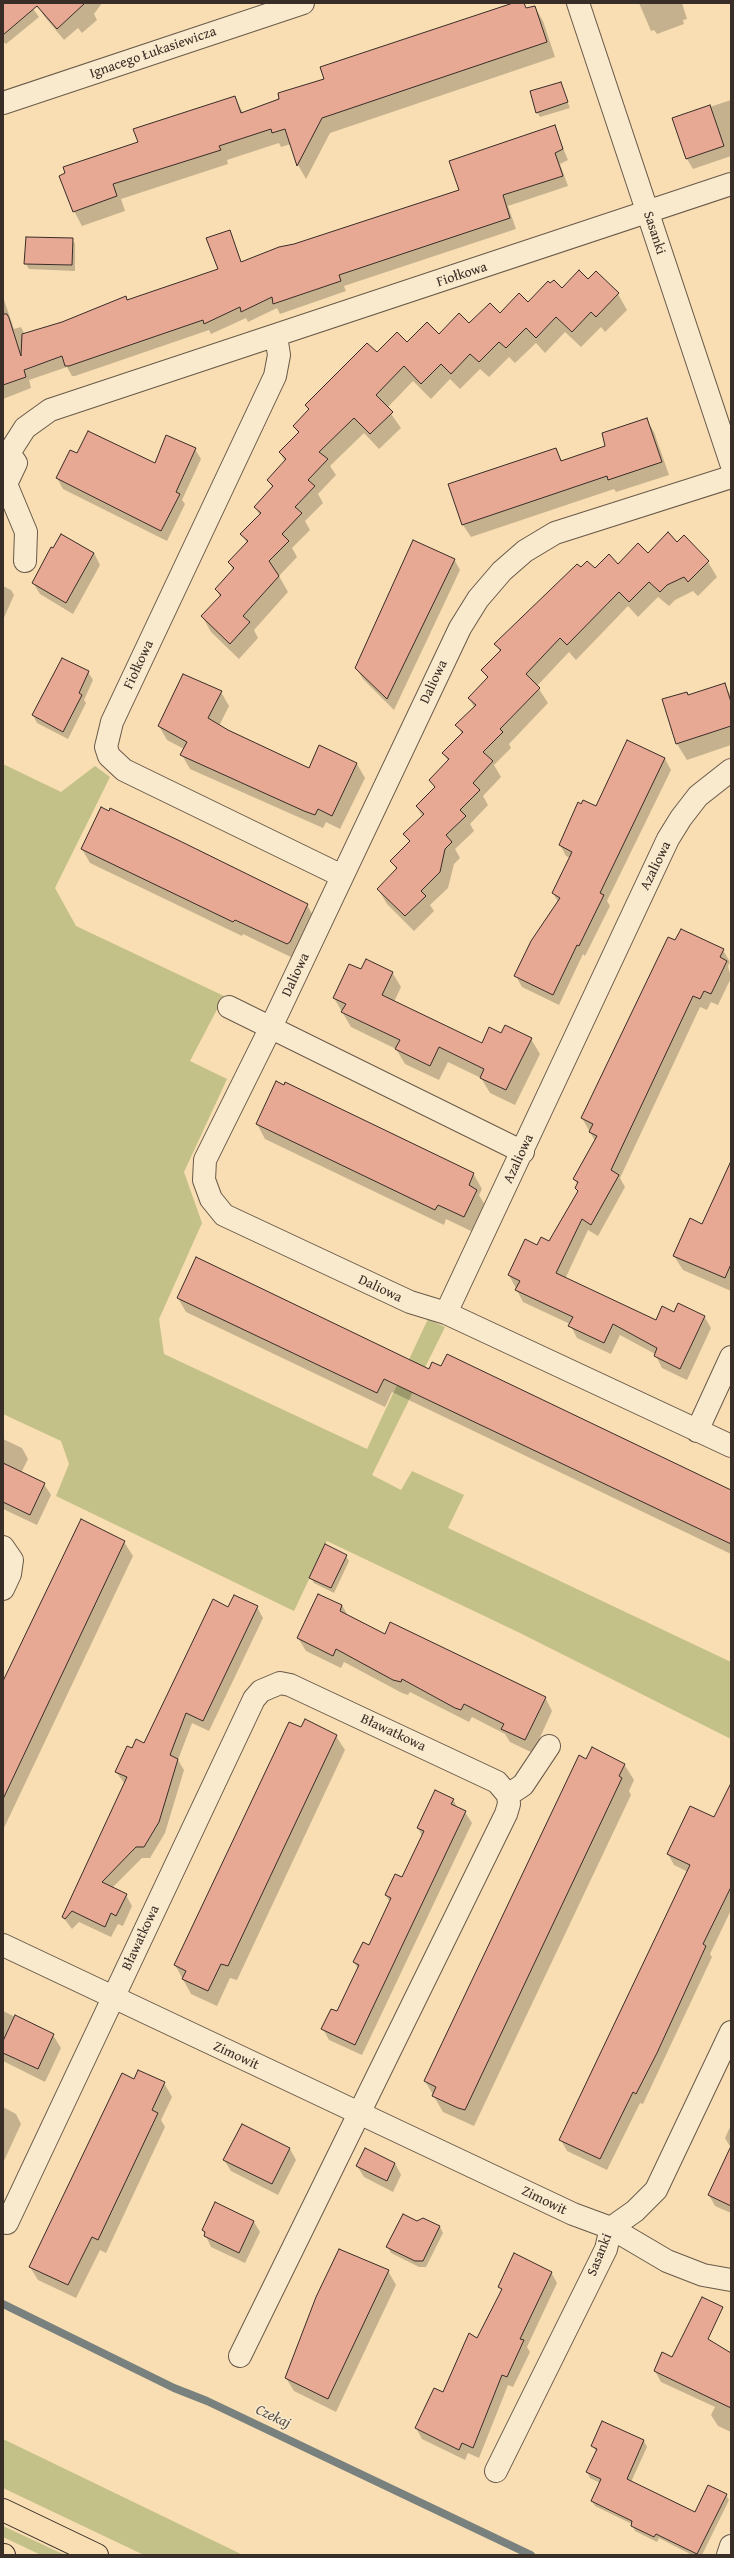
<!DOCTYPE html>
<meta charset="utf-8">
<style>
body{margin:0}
#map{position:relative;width:734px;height:2558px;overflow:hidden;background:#f8deb2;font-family:"Gentium Book Plus",serif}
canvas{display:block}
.frame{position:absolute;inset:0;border:4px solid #392d27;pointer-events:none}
</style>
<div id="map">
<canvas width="734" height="2558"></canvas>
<div class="frame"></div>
</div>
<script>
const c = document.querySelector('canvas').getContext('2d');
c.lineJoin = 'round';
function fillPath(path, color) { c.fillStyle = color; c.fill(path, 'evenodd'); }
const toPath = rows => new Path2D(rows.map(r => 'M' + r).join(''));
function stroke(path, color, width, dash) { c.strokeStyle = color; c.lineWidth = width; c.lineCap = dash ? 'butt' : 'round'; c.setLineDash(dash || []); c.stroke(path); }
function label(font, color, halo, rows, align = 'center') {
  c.font = font + ' "Gentium Book Plus",serif'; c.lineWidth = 3; c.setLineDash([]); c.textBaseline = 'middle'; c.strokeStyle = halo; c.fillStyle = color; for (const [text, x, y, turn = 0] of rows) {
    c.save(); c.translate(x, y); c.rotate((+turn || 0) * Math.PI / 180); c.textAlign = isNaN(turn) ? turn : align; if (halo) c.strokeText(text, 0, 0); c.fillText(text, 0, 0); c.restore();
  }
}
fillPath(toPath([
 [3,764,61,792,95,766,110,777,55,888,76,926,224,996,190,1061,227,1079,184,1172,202,1223,159,1319,164,1354,367,1449,428,1319,445,1327,372,1475,401,1490,412,1471,464,1495,448,1528,731,1662,731,1739,520,1633,327,1541,294,1611,56,1496,69,1464,61,1441,3,1414],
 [3,2439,148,2509,243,2555,144,2555,3,2488],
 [3,2526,65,2555,41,2555,3,2537]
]), '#c3c088');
fillPath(toPath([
 [3,3,29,3,39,17,6,44,3,41],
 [39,3,102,3,94,14,97,20,82,33,78,28,64,40,44,16,37,5],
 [516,3,523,3,527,9,535,7,543,21,555,57,330,133,306,179,298,165,291,144,281,147,279,143,227,160,228,164,121,199,125,211,82,226,74,211,139,142,235,97,243,113],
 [639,3,682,3,687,19,683,20,684,24,657,34,654,30,651,31],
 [560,83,570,108,540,117,537,112],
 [731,100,731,156,693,169,687,159,673,119],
 [554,126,568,160,560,164,568,186,508,206,516,229,344,286,346,291,280,314,277,308,248,322,246,318,211,334,209,330,75,376,72,376,67,367,29,380,31,388,3,399,3,297,14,329,21,327,25,335,219,270,230,232,242,263,460,190],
 [72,239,75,244,75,271,29,269,26,264],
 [588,280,618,294,627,310,605,332,601,327,581,347,565,332,545,353,536,343,515,363,509,357,489,377,480,369,460,389,450,379,431,399,413,381,387,408,401,428,379,449,364,433,330,466,336,475,318,494,323,503,305,521,310,530,292,548,297,557,279,576,288,592,254,630,258,638,239,659,211,632,202,616,220,597,216,589,233,570,229,562,247,543,242,535,260,516,255,507,273,489,268,480,285,462,280,453,299,434,294,426,309,411,306,406,377,354,439,336],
 [646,419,654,432,669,475,616,492,614,489,471,537,463,525,449,485,556,449,562,461,607,447],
 [195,449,201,459,182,500,185,504,167,541,63,489,57,478,78,454,155,464],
 [677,543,708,562,717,577,698,596,693,591,675,600,669,606,658,597,638,617,628,606,576,660,569,652,537,686,548,703,509,744,511,748,494,765,501,777,483,796,488,805,470,824,474,831,455,849,460,858,454,864,448,888,430,905,434,911,414,931,387,904,378,889,397,870,392,862,410,843,405,834,422,816,417,807,435,788,430,780,448,761,443,753,462,734,457,725,474,707,469,698,488,679,483,671,500,652,496,644,581,569,594,569,618,565],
 [94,553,100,565,73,614,40,594,33,583],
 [454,559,460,570,394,710,363,679,356,668],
 [3,586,11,590,14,595,3,620],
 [88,672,93,680,84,700,86,703,68,739,37,723,33,715],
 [724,684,731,696,731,745,687,760,677,744,663,700,688,696],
 [221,692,229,706,219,726,309,769,357,764,365,778,340,829,326,822,323,828,190,769,182,755,184,749,167,740,159,726],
 [627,741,665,759,671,770,607,901,610,906,585,956,583,954,559,1005,522,987,516,976,558,902,553,893,570,858,566,856,560,845,597,807],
 [82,849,307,905,315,919,295,959,243,934,242,936,90,863],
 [675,942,723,950,730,962,728,966,731,978,718,1005,711,1002,707,1010,700,1007,620,1178,625,1187,598,1236,588,1230,565,1279,656,1321,674,1313,704,1316,711,1328,687,1380,662,1368,655,1354,620,1335,611,1354,577,1338,570,1324,523,1302,509,1275,537,1247,550,1242,578,1193,576,1188,578,1185,574,1179,595,1141,582,1118],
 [362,971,392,972,401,987,394,1002,482,1045,531,1039,540,1054,515,1105,490,1093,481,1078,448,1062,439,1080,405,1064,396,1049,351,1027,334,998],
 [257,1124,473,1173,482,1189,479,1195,485,1205,473,1232,446,1219,444,1225,265,1139],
 [731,1164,731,1291,683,1270,674,1256,703,1225],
 [178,1298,430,1370,441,1368,731,1491,731,1554,392,1392,385,1407,186,1312],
 [3,1439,22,1448,28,1459,21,1473,44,1484,51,1495,37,1525,3,1509],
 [124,1542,133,1556,3,1830,3,1684],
 [346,1556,349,1561,334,1593,314,1583,311,1578],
 [342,1605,348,1616,386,1635,545,1697,552,1711,533,1753,510,1742,505,1734,472,1717,469,1722,410,1692,408,1695,402,1693,344,1662,341,1668,306,1651,298,1638],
 [257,1607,263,1618,209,1731,192,1723,178,1760,184,1770,165,1833,150,1858,142,1858,112,1888,126,1895,132,1906,123,1926,118,1924,111,1937,79,1922,72,1929,63,1917,125,1784,116,1772,132,1749,144,1744,229,1608],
 [302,1729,336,1736,345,1750,237,1980,230,1978,217,2006,191,1994,175,1965],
 [586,1760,624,1764,634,1780,629,1791,631,1795,474,2126,443,2112,425,2081],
 [453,1799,458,1809,465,1812,472,1823,362,2055,329,2040,323,2029,338,2013,358,1969,354,1962,370,1946,390,1903,386,1895,402,1878,422,1836,418,1828],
 [731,1804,731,1910,710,1954,712,1957,643,2104,640,2103,607,2170,567,2151,561,2140,688,1872,674,1865,668,1854],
 [3,2011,53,2035,61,2048,45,2082,3,2061],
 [134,2080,164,2083,172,2097,161,2120,165,2127,106,2253,100,2250,76,2298,38,2280,30,2267],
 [3,2107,16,2114,21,2124,3,2163],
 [242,2125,290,2149,296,2160,278,2195,231,2171,224,2160],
 [731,2125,731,2213,715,2206,709,2195,731,2148,725,2138],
 [395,2163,401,2175,393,2192,364,2177,357,2166],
 [423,2219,440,2227,443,2233,426,2267,419,2267,391,2253,388,2247],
 [254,2222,260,2232,245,2263,211,2247,203,2230],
 [388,2271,396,2285,336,2412,294,2391,286,2378],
 [551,2272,557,2283,527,2347,530,2352,513,2387,508,2385,479,2458,468,2453,465,2460,422,2439,416,2428,444,2393,477,2339,502,2291,500,2287],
 [731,2354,731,2432,718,2426,711,2415,715,2407,661,2382,655,2371,673,2358],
 [603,2422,644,2441,647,2447,631,2482,695,2513,726,2495,729,2500,702,2555,692,2555,659,2538,657,2542,635,2531,632,2524,595,2506,592,2501,600,2483,590,2478,587,2472,597,2452,592,2446]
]), '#0003');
stroke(toPath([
 [3,2304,174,2388,207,2401,531,2555]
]), '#79817e', 8);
const building = toPath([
 [3,3,85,3,57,29,37,6,3,35,3,3],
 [513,3,524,3,526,8,535,6,547,42,322,118,297,166,285,129,272,133,271,129,219,146,221,150,113,184,117,196,73,212,59,176,65,173,63,167,138,142,133,129,235,96,241,113,279,99,278,93,324,79,320,67,513,3],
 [561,82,568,102,536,113,530,91,561,82],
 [710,105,724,146,686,159,672,118,710,105],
 [555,125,563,149,555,153,563,176,503,195,510,218,339,275,341,281,273,304,272,297,241,312,240,307,204,324,203,320,69,366,65,366,62,356,24,370,26,377,3,385,3,314,7,314,9,318,21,356,22,334,62,322,126,296,127,300,218,269,206,238,230,230,241,262,279,247,294,244,459,190,449,161,555,125],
 [26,237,73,238,72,265,24,264,26,237],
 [579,270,588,279,596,271,619,293,596,317,591,312,572,332,556,317,536,338,526,328,506,348,499,342,479,362,470,354,451,374,441,364,421,384,404,366,376,395,393,412,370,434,354,418,319,452,328,459,308,480,315,486,295,507,302,513,282,534,289,541,269,561,279,576,243,616,250,622,230,644,201,616,221,595,215,589,234,568,228,562,248,541,240,534,261,513,254,507,273,486,267,480,286,459,279,452,299,432,293,426,309,409,305,405,367,343,377,352,397,332,407,342,427,322,439,334,459,313,469,323,490,303,500,313,519,293,528,302,548,281,550,283,554,280,562,288,579,270],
 [647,418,662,462,608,480,607,476,462,525,448,484,556,448,561,461,605,446,602,433,647,418],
 [88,431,155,463,166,435,196,448,176,492,180,494,161,531,56,478,70,450,77,453,88,431],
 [668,532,677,542,684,535,709,561,688,582,684,577,667,585,660,592,649,582,629,602,619,592,567,645,560,638,526,674,540,688,500,729,503,732,483,752,493,761,473,783,480,790,460,810,466,816,446,835,452,842,445,849,440,872,421,891,426,896,405,916,377,889,397,868,390,861,410,841,403,834,424,814,416,806,435,787,429,780,449,759,442,753,463,732,455,725,476,705,468,698,488,677,481,670,501,650,494,644,577,564,581,567,587,561,595,568,609,554,618,564,638,543,648,553,668,532],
 [61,534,94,553,66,603,32,583,51,547,53,548,61,534],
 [413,540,455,559,387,699,355,668,413,540],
 [62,658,89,671,79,693,82,695,63,732,32,715,62,658],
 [183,674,222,691,208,718,228,730,309,768,319,745,357,763,332,816,318,809,315,815,304,811,180,755,187,742,158,726,183,674],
 [725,683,731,702,731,726,676,744,662,699,687,692,688,695,725,683],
 [627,740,665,758,600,893,604,895,579,946,577,945,553,995,514,976,531,941,560,898,552,893,572,852,559,845,578,802,581,804,583,800,596,806,627,740],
 [101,807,109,811,110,808,180,841,308,904,290,942,287,944,235,920,233,922,81,849,101,807],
 [681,929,724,949,720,957,727,961,711,994,704,991,700,999,693,996,611,1170,619,1175,591,1225,582,1219,556,1273,656,1320,662,1306,674,1312,678,1303,705,1316,680,1369,654,1356,657,1348,613,1324,604,1343,568,1326,573,1317,515,1290,520,1281,508,1275,525,1239,537,1245,541,1237,549,1241,578,1191,575,1188,578,1182,573,1179,597,1136,589,1132,593,1124,581,1118,668,937,675,940,681,929],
 [366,959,393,972,382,995,482,1043,489,1027,501,1033,505,1025,532,1038,506,1090,480,1078,484,1069,439,1047,430,1066,395,1049,400,1040,341,1012,346,1004,333,998,349,964,361,969,366,959],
 [276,1081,284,1085,285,1082,474,1173,469,1185,477,1190,464,1217,438,1205,435,1210,256,1124,276,1081],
 [731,1161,731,1264,725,1278,673,1256,690,1218,702,1224,731,1161],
 [196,1257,429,1369,432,1362,441,1366,447,1354,731,1490,731,1544,384,1379,377,1393,177,1298,196,1257],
 [3,1463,45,1483,30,1515,3,1502,3,1463],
 [81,1519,125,1541,3,1799,3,1681,81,1519],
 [325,1544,347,1555,331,1588,309,1578,325,1544],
 [318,1594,342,1605,340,1611,385,1634,390,1622,546,1697,525,1740,501,1729,504,1724,464,1704,461,1710,455,1708,402,1679,401,1682,393,1680,336,1649,333,1656,297,1638,318,1594],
 [234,1595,258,1606,203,1721,186,1713,170,1755,178,1759,159,1822,144,1847,136,1847,102,1882,127,1894,116,1916,111,1913,105,1927,72,1911,65,1919,62,1917,127,1777,115,1772,127,1746,132,1748,136,1739,144,1743,213,1599,228,1607,234,1595],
 [305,1719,337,1735,228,1966,221,1964,208,1991,182,1979,186,1971,174,1965,289,1722,301,1727,305,1719],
 [592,1747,625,1764,619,1776,622,1778,465,2110,458,2108,432,2096,436,2087,424,2081,579,1755,586,1759,592,1747],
 [731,1783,731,1887,703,1944,706,1946,657,2053,636,2094,633,2092,600,2159,559,2140,690,1865,667,1854,690,1806,714,1817,731,1783],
 [435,1790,454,1799,451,1804,466,1811,355,2045,321,2029,331,2009,337,2011,359,1965,353,1962,363,1942,369,1945,391,1898,385,1895,395,1874,402,1877,424,1831,417,1828,435,1790],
 [15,2015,54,2034,38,2069,3,2053,3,2041,15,2015],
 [138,2070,165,2082,152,2110,158,2113,98,2240,92,2237,68,2285,29,2267,122,2073,134,2079,138,2070],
 [242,2124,290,2148,272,2184,223,2160,242,2124],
 [731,2146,731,2206,708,2195,731,2146],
 [365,2148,395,2163,387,2181,356,2166,365,2148],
 [215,2202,254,2221,239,2253,204,2236,205,2232,202,2230,215,2202],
 [403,2214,417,2221,423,2218,440,2226,423,2261,415,2261,386,2247,403,2214],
 [339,2249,389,2270,328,2399,285,2378,316,2297,339,2249],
 [514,2253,552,2272,520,2339,524,2340,507,2377,502,2375,473,2448,462,2443,459,2450,415,2428,434,2388,443,2392,469,2333,477,2338,502,2289,498,2287,514,2253],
 [702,2297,723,2307,708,2339,731,2353,731,2408,654,2371,662,2352,672,2357,702,2297],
 [602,2421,644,2440,627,2479,695,2512,708,2485,727,2494,697,2554,656,2534,654,2537,631,2526,632,2521,591,2501,601,2479,586,2472,597,2449,591,2446,602,2421]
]);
fillPath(building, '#e7a894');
stroke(building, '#392d27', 1);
const minor = toPath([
 [578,3,731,463],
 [3,103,303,3],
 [276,336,279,355,275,376,112,722,106,747,109,756,124,770,342,876],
 [25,561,26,532,6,484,16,463,9,453,25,428,50,410,731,184],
 [731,770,698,796,681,818,668,839,446,1313,731,1446],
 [229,1007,523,1152],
 [446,1313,410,1302,224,1215,211,1199,204,1180,205,1160,271,1027,460,628,478,599,502,571,525,551,555,533,731,477],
 [697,1431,731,1357],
 [3,1547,12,1560,10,1574,3,1589],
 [508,1795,523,1785,549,1746],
 [3,1945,573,2214,611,2228,667,2261,703,2275,731,2280],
 [7,2223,254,1699,261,1691,280,1683,290,1685,497,1782,508,1795,509,1804,506,1814,240,2356],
 [496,2471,606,2249,611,2228,635,2211,656,2190,731,2032],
 [728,2555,731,2546]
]);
const major = toPath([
 [3,2510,97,2555],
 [3,2555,4,2555]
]);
stroke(minor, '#69594a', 24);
stroke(major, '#392d27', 24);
stroke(minor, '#faeacd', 22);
stroke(major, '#f8deb2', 22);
label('14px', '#392d27', '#faeacd', [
 ["Ignacego Łukasiewicza",153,53,-19],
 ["Sasanki",654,233,72],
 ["Fiołkowa",462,275,-18],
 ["Fiołkowa",139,665,-65],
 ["Daliowa",434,682,-65],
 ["Azaliowa",656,866,-64],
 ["Daliowa",296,975,-65],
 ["Azaliowa",519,1159,-65],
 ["Daliowa",380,1289,25],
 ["Bławatkowa",393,1733,25],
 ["Bławatkowa",141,1938,-65],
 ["Zimowit",236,2056,25],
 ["Zimowit",544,2201,26],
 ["Sasanki",600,2255,-68]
]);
label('italic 15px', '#54504b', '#faeacd', [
 ["Czekaj",273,2417,25]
]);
</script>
